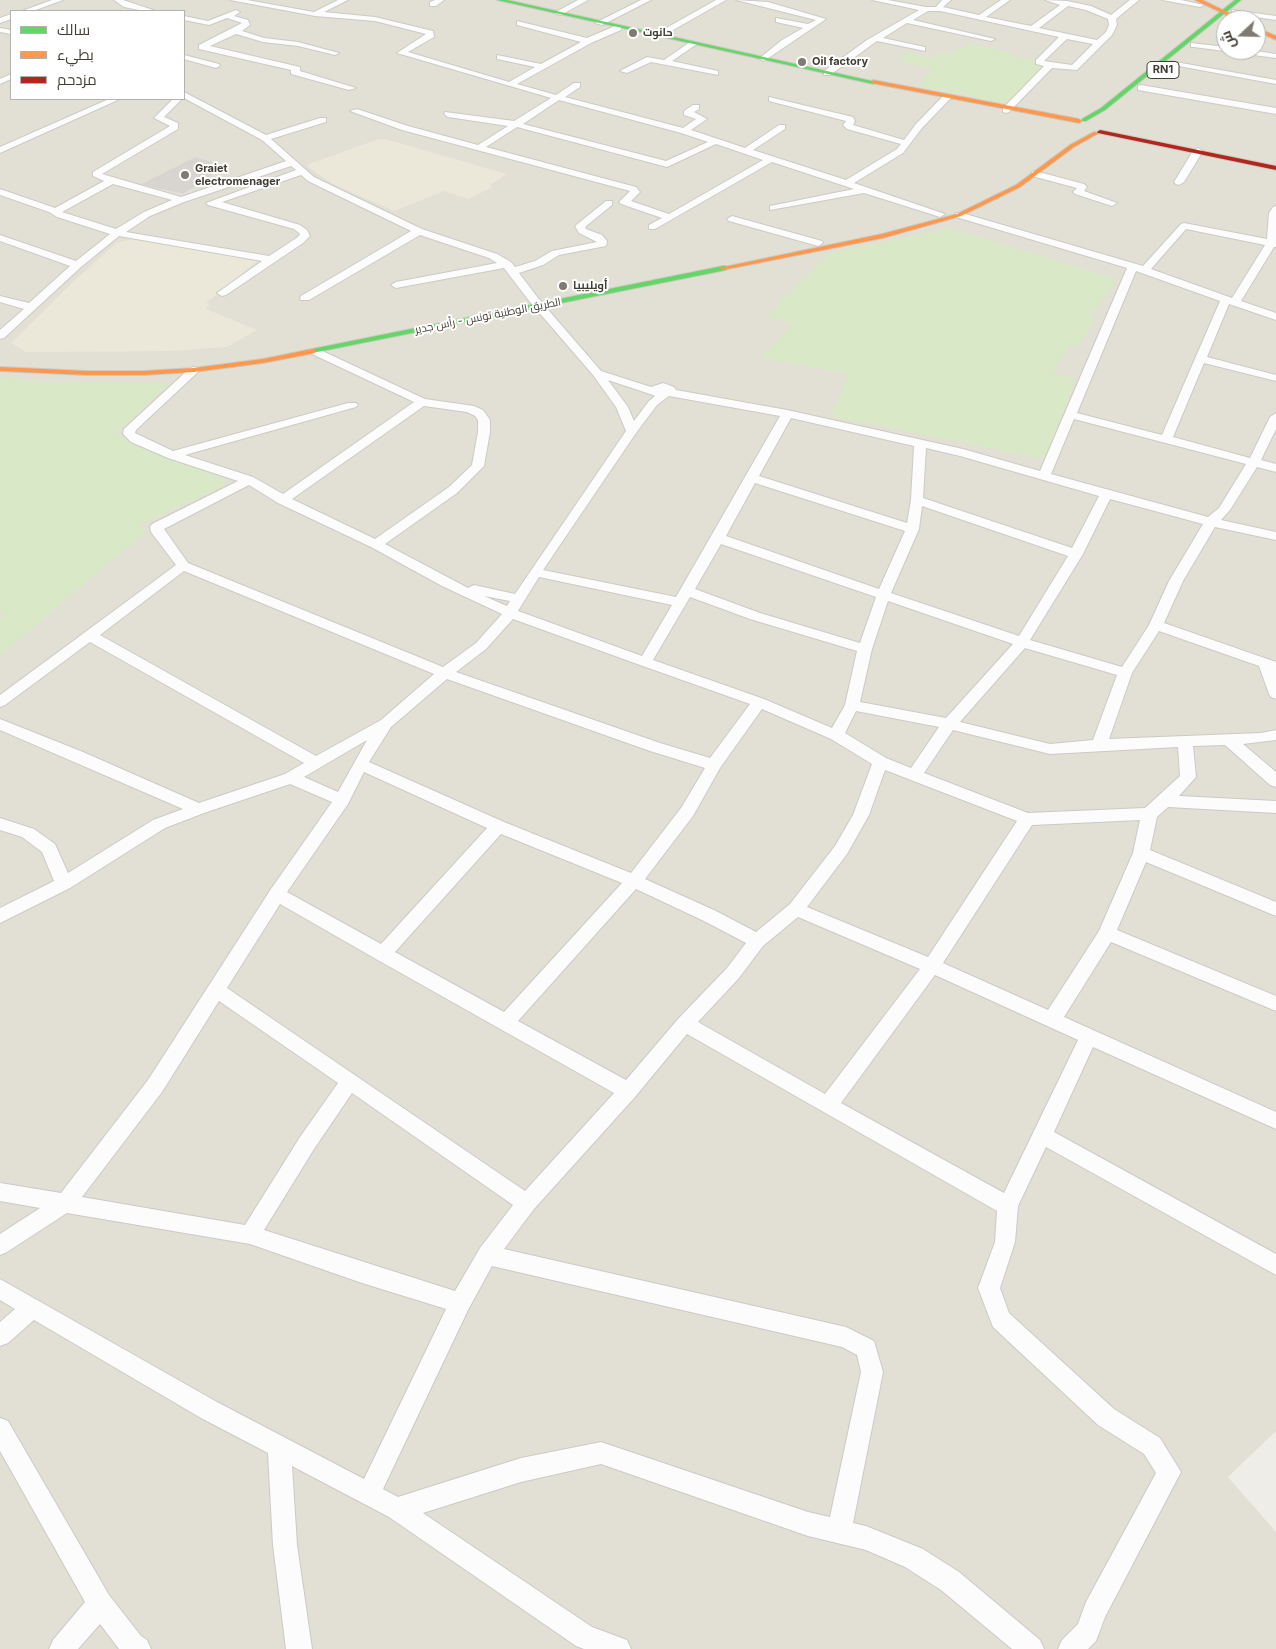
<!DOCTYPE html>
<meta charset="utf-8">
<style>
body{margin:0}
#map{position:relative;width:1276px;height:1649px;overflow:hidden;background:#eeede8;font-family:Inter,Cairo,sans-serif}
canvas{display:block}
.legend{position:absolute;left:10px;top:10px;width:175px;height:90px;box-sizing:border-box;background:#fff;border:1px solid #b4b2ae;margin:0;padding:6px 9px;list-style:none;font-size:15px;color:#433e34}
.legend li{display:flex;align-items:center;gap:10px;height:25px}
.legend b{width:25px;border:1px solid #b4b2ae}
.north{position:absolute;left:1216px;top:10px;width:50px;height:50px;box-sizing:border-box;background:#fff;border:1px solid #b4b2ae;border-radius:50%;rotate:249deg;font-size:14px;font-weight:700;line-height:20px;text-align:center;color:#433e34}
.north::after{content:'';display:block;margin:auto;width:18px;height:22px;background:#7f7b73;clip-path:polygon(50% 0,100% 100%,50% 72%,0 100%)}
</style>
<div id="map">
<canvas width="1276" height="1649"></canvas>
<ul class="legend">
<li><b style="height:6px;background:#63d668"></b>سالك</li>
<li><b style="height:6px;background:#ff974d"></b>بطيء</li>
<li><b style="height:6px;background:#b3261e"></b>مزدحم</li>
</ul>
<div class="north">ش</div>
</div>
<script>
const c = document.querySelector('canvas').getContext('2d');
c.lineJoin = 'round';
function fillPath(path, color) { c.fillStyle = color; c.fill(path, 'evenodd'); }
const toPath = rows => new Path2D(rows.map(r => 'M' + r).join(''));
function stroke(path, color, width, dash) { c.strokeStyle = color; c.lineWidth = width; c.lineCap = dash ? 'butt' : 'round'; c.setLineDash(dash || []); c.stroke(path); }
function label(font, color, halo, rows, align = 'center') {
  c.font = font + ' Inter,Cairo,sans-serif'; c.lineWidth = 4; c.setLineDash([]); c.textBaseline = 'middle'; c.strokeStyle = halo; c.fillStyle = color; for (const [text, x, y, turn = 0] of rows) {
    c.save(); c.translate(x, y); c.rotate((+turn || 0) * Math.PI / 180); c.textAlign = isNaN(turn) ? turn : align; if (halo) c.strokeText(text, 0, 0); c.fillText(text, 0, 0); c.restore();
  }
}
fillPath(toPath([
 [0,0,1276,0,1276,1431,1228,1477,1276,1532,1276,1649,0,1649],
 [11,11,184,11,184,99,11,99],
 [1226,20,1256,20,1256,50,1226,50]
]), '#e2dfd5');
fillPath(toPath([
 [379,139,385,139,507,174,490,185,493,187,468,199,444,191,394,211,331,183,307,166,309,164],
 [133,239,260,259,206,303,210,304,206,309,257,330,227,347,171,351,26,352,11,343,71,284,116,243]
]), '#ece8d9');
fillPath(toPath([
 [969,44,1012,53,1010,56,1037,61,1035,64,1042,67,1008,104,919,86,932,68,897,61,909,53,930,58,943,52,951,53],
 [949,228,1115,279,1116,281,1089,318,1095,320,1078,347,1070,345,1053,372,1076,379,1046,456,1039,458,830,416,849,374,760,358,793,324,765,317,830,253],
 [8,377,45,382,171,383,115,434,226,480,222,487,139,525,146,532,0,656,0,617,5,613,0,611,0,379]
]), '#d9e9c7');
const building = toPath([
 [195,158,225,166,183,193,143,184,195,158]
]);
fillPath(building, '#d8d5d0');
stroke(building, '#d6d4ce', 1);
const street = toPath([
 [52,0,63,0,33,11,22,11,52,0],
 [114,0,123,0,156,11,144,11,124,7,114,0],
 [230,0,247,0,314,12,338,0,348,0,324,12,375,17,433,31,434,37,408,52,509,82,535,67,497,59,497,55,541,64,581,42,517,25,517,21,587,38,615,26,621,26,621,30,591,43,517,84,556,95,574,83,580,83,580,87,565,97,683,128,696,119,684,115,684,111,693,105,699,105,699,109,694,112,707,119,691,130,745,148,779,125,785,125,785,129,753,150,846,180,897,149,901,144,847,129,843,125,846,121,769,101,769,97,853,117,855,121,853,125,904,140,916,124,944,95,950,95,950,99,922,128,903,153,854,183,945,214,940,217,937,216,864,193,770,210,770,206,854,189,772,162,655,229,649,229,649,225,662,218,621,204,619,202,630,191,402,130,350,111,357,109,408,126,478,145,508,126,448,117,444,114,445,112,514,121,551,98,397,53,426,34,375,21,315,16,230,0],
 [559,100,681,133,708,142,666,161,523,124,559,100],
 [517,127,667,167,716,144,763,160,669,214,631,201,640,192,636,187,486,147,517,127],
 [435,0,444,0,436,6,430,6,430,2,435,0],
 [578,0,588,0,561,15,554,13,578,0],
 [641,0,651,0,602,25,595,23,641,0],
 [716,0,726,0,659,38,652,36,716,0],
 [736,0,768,2,826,19,764,61,760,59,761,57,782,40,803,28,776,22,776,18,808,24,816,20,736,0],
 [872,0,888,0,926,7,936,7,942,0,951,0,943,7,979,15,1001,0,1010,0,986,17,1031,26,1060,5,1045,0,1067,1,1091,6,1111,15,1130,0,1139,0,1116,19,1117,25,1112,35,1077,70,1052,68,1009,112,1006,113,1003,112,1003,108,1044,66,1036,64,1036,60,1059,37,940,11,928,11,913,20,995,39,991,41,907,23,883,38,925,47,925,51,877,41,830,75,824,75,824,71,867,40,919,10,872,0],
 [1068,6,1086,10,1108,19,1109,25,1106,32,1097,40,1039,28,1068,6],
 [1067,39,1093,44,1072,65,1044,61,1067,39],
 [1162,0,1181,0,1204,5,1200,7,1162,0],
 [236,10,240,12,234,16,248,20,250,25,242,31,264,38,298,42,339,53,335,55,298,46,263,42,236,34,210,46,300,67,300,71,356,88,349,90,291,74,291,70,199,49,199,45,242,23,227,18,209,25,184,20,184,16,208,21,236,10],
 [1232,10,1276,16,1276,20,1235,14,1232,14,1232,10],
 [11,14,11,19,0,23,0,18,11,14],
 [0,28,11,30,11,34,0,32,0,28],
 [690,42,697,44,672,61,718,71,718,75,651,62,627,73,620,71,647,57,664,60,690,42],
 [1191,43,1226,47,1226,50,1250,50,1276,54,1276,58,1194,47,1191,47,1191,43],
 [184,55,219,64,220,66,216,68,184,59,184,55],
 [1170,61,1276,80,1276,84,1173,65,1169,63,1170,61],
 [11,74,11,79,0,84,0,79,11,74],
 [1141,85,1276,108,1276,114,1138,90,1138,86,1141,85],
 [184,92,266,135,320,118,326,118,326,122,271,139,314,177,422,229,497,254,511,262,515,267,535,261,552,251,597,242,579,233,575,226,606,201,612,201,612,205,585,227,586,229,602,235,607,241,606,246,559,255,543,265,519,273,538,298,601,371,651,387,663,383,674,387,676,390,787,410,963,449,1040,471,1127,268,956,217,956,213,962,213,1143,266,1181,224,1184,223,1267,239,1269,213,1273,207,1276,206,1276,247,1274,247,1241,301,1276,313,1276,320,1229,304,1207,357,1276,375,1276,381,1204,363,1173,437,1250,458,1270,417,1276,413,1276,429,1261,460,1276,464,1276,472,1257,467,1230,510,1221,520,1276,532,1276,540,1215,527,1183,581,1164,623,1276,662,1276,699,1271,697,1269,694,1259,666,1159,631,1132,673,1109,739,1261,733,1276,730,1276,740,1243,744,1276,772,1276,787,1270,785,1225,745,1193,746,1196,777,1179,796,1276,801,1276,813,1168,807,1157,817,1150,850,1276,902,1276,916,1146,862,1117,930,1276,996,1276,1011,1111,942,1064,1017,1276,1112,1276,1129,1093,1047,1054,1132,1276,1254,1276,1275,1046,1147,1018,1206,1015,1242,1000,1288,1009,1313,1114,1409,1160,1438,1181,1472,1105,1617,1096,1641,1088,1649,1058,1649,1062,1640,1078,1624,1086,1602,1156,1473,1144,1454,1098,1425,993,1327,978,1288,995,1242,997,1211,687,1034,635,1097,534,1209,504,1249,846,1327,874,1341,883,1372,853,1523,866,1526,923,1549,959,1572,1040,1640,1044,1649,1012,1649,941,1590,905,1567,866,1550,808,1536,601,1464,521,1482,423,1513,592,1627,627,1640,631,1649,584,1649,576,1646,389,1517,292,1466,297,1545,312,1649,286,1649,273,1545,268,1453,201,1418,34,1320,8,1343,0,1346,0,1322,15,1309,0,1300,0,1279,217,1402,364,1479,446,1309,362,1283,250,1244,67,1213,7,1252,0,1255,0,1234,40,1208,0,1201,0,1183,61,1193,148,1080,271,889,332,802,290,784,204,813,165,828,70,888,0,923,0,908,54,881,42,852,22,837,0,830,0,818,34,829,55,844,68,873,153,820,183,809,0,730,0,719,83,752,199,803,285,774,304,763,90,642,5,705,0,707,0,695,176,565,151,532,150,527,152,524,238,481,168,458,131,442,123,434,124,429,190,368,194,367,198,368,200,370,198,372,136,430,135,433,173,451,348,403,356,403,358,405,356,407,185,455,253,477,283,494,414,402,310,353,308,351,310,349,318,349,425,399,474,406,483,410,490,420,490,432,484,466,457,493,385,544,468,588,474,585,515,594,626,431,616,407,593,375,530,302,504,268,396,288,391,285,396,282,497,263,489,258,420,235,309,300,301,300,300,298,301,296,411,231,308,181,301,175,222,202,300,225,307,230,310,236,303,243,226,295,222,296,217,293,262,261,119,236,81,267,4,338,0,339,0,330,24,309,0,302,0,296,29,303,70,266,0,241,0,235,76,261,110,234,57,217,49,212,0,195,0,189,55,208,104,181,93,176,93,172,170,126,154,118,173,99,182,99,164,117,178,123,178,129,102,174,181,197,286,161,262,140,184,98,184,92],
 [291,166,296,170,206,203,208,205,294,229,299,233,300,235,295,239,269,256,126,232,150,216,184,202,291,166],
 [113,184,172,200,144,212,116,229,62,212,113,184],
 [1186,229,1265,245,1232,298,1151,269,1186,229],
 [1136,271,1220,301,1162,435,1077,413,1136,271],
 [608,380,653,395,655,396,649,401,634,421,628,407,608,380],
 [669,396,780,416,676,597,543,570,636,433,657,405,669,396],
 [424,406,467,412,475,416,478,420,478,432,472,465,449,487,375,539,292,499,424,406],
 [791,418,914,446,911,500,907,523,759,476,791,418],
 [1074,419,1246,464,1219,508,1208,517,1051,474,1074,419],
 [926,448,960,456,1099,496,1072,548,923,498,926,448],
 [755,483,905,531,879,589,726,536,755,483],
 [249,485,278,503,371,547,442,586,502,614,476,643,443,667,188,563,164,529,249,485],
 [1110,499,1203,524,1169,581,1149,625,1122,667,1030,640,1083,554,1110,499],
 [922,506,1068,556,1019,636,891,593,919,529,922,506],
 [721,544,876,597,860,643,760,613,695,589,721,544],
 [184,571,434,674,381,720,316,756,100,635,184,571],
 [539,577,672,605,642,656,518,611,539,577],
 [484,596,510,601,507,606,484,596],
 [690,597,750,619,857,651,845,705,832,728,764,699,653,660,690,597],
 [888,601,1013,644,946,718,860,702,872,649,888,601],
 [513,619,640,665,750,704,710,758,660,743,456,672,486,649,513,619],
 [1025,648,1117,675,1093,740,1050,744,960,722,1025,648],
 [447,679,650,751,705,768,681,808,631,873,504,822,369,762,391,727,447,679],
 [762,709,831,739,872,764,853,815,835,846,790,904,756,932,716,911,645,879,693,816,720,768,762,709],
 [856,711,939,727,911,768,886,758,845,733,856,711],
 [953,730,1050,754,1178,747,1180,776,1145,808,1028,813,924,773,953,730],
 [367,740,338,792,304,777,367,740],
 [885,770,1017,821,928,957,807,907,847,854,869,815,885,770],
 [364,772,487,828,381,944,287,892,348,804,364,772],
 [1140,820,1133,853,1099,931,1048,1010,943,963,1032,825,1140,820],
 [501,834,622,883,504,1012,395,952,501,834],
 [636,889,704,921,746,943,727,968,678,1019,626,1080,518,1021,636,889],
 [280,904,376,959,614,1093,525,1191,227,988,280,904],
 [798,917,920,969,825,1094,698,1022,739,978,763,946,798,917],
 [935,975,1078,1040,1004,1193,841,1103,935,975],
 [219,1001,338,1083,300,1137,245,1225,82,1197,162,1092,219,1001],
 [352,1093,513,1205,480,1248,455,1291,264,1230,314,1149,352,1093],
 [492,1266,842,1347,857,1355,861,1372,830,1517,808,1512,601,1442,521,1458,398,1497,383,1489,468,1310,492,1266],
 [109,99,120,99,0,153,0,147,109,99],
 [1198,148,1203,151,1184,182,1179,185,1176,184,1174,182,1193,151,1198,148],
 [1035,171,1084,184,1087,187,1084,191,1117,203,1112,206,1075,194,1073,192,1077,188,1032,176,1032,172,1035,171],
 [732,216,822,241,823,243,818,246,729,221,727,219,732,216],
 [0,1418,8,1421,109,1595,141,1636,147,1640,151,1649,119,1649,100,1624,78,1649,49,1649,53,1640,85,1602,0,1451,0,1418]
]);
const fast = toPath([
 [497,0,507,0,876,82,873,84,497,0],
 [1235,0,1241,0,1105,110,1086,121,1082,121,1082,119,1101,108,1235,0],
 [723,266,726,266,726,270,312,353,308,351,312,349,723,266]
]);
const slow = toPath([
 [1195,0,1202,0,1244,20,1237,20,1195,0],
 [1256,27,1276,36,1276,40,1256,31,1256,27],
 [873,80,1079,119,1082,121,1079,123,871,83,873,80],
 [1094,132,1099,133,1074,147,1020,187,961,216,883,238,723,270,719,268,882,234,957,214,1016,185,1070,145,1094,132],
 [312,349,315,349,315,353,263,363,194,372,144,375,86,375,0,371,0,367,86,371,144,371,194,368,263,359,312,349]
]);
const jam = toPath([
 [1100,130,1276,166,1276,170,1098,133,1097,132,1100,130]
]);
stroke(street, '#cccac5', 2);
stroke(fast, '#cdcabf', 2);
stroke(slow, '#cdcabf', 2);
stroke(jam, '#cdcabf', 2);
fillPath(street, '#fcfcfc');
fillPath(fast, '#63d668');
fillPath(slow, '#ff974d');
fillPath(jam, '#b3261e');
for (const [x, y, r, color] of [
 [633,33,5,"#7f7b73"],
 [802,62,5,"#7f7b73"],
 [185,175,5,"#7f7b73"],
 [563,286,5,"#7f7b73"]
]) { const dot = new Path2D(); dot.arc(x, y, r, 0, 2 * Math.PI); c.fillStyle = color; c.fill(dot); stroke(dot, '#fff', 2); }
label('bold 11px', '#433e34', '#fff', [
 ["حانوت",643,33],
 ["Oil factory",812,62],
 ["Graiet",195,169],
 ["electromenager",195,182],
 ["أويليبيا",573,286]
], 'left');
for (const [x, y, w] of [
 [1163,70,32]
]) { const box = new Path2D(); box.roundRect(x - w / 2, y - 8.5, w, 17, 4); c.fillStyle = '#fff'; c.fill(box); stroke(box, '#433e34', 1); }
label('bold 11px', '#433e34', null, [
 ["RN1",1163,70]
]);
label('11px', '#433e34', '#fff', [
 ["الطريق الوطنية تونس - رأس جدير",488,316,-11]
]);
</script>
